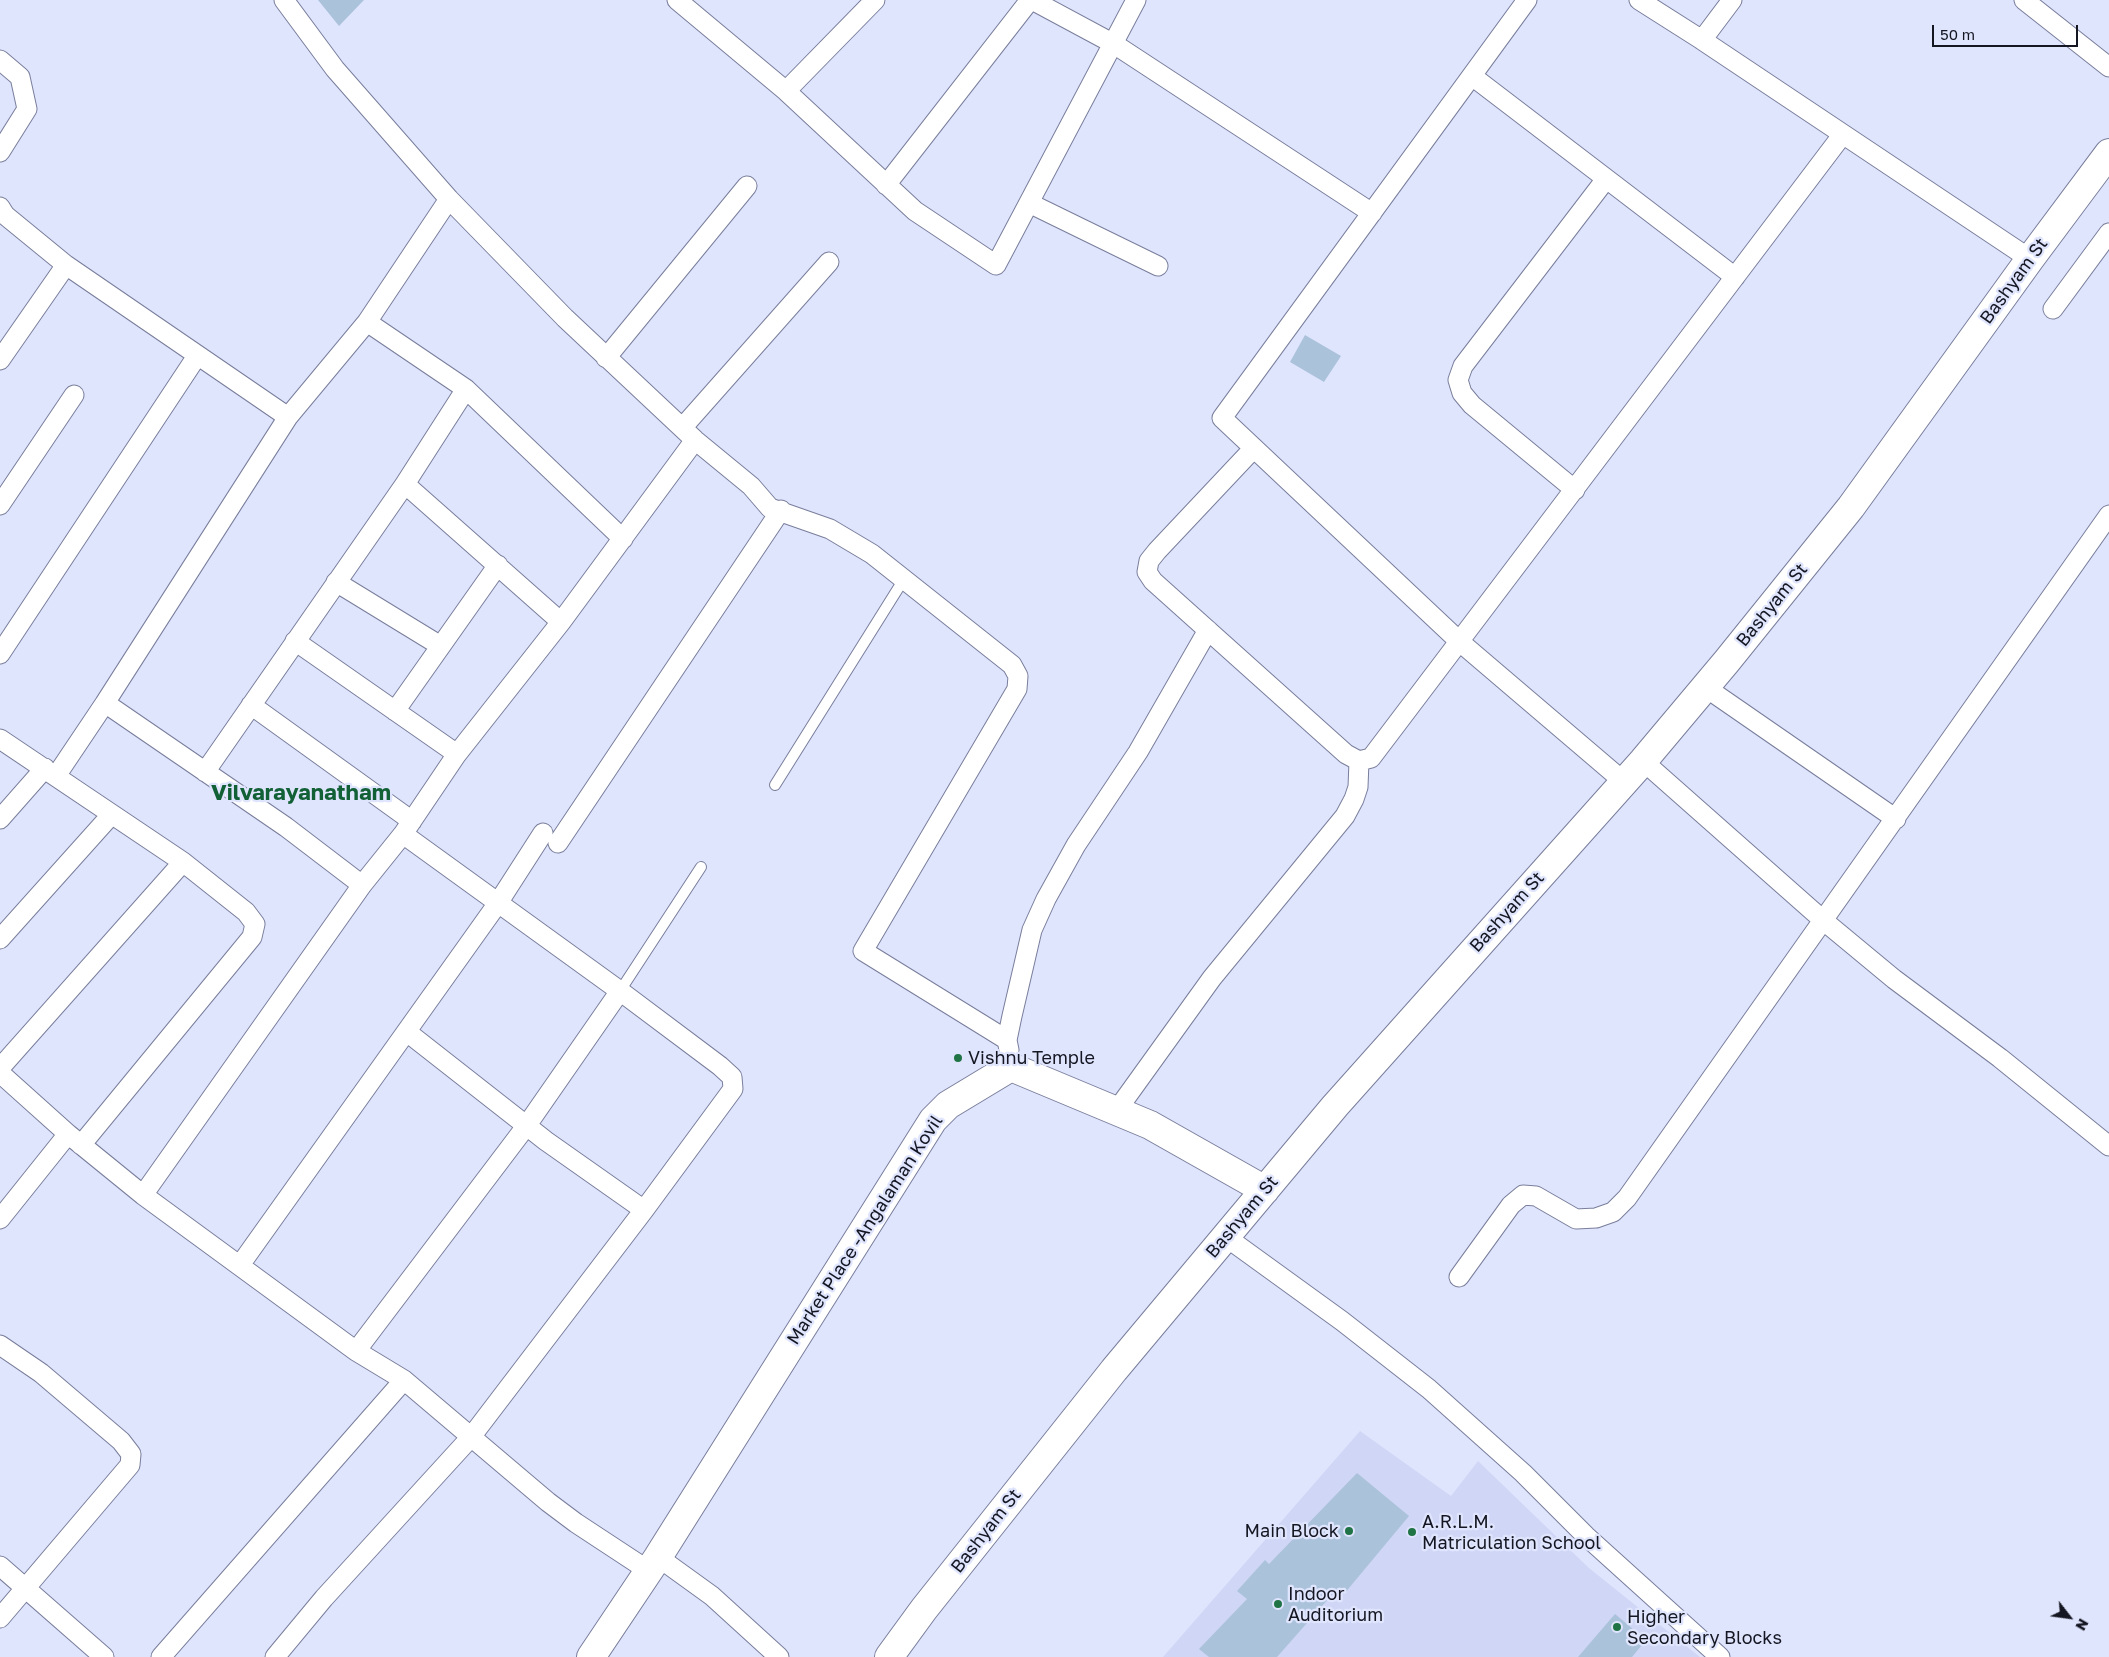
<!DOCTYPE html>
<style>
body{margin:0}
#map{position:relative;width:2109px;height:1657px;overflow:hidden;background:#e0e5fe;font-family:"Golos Text",sans-serif}
canvas{display:block}
.north{position:absolute;left:2044px;top:1592px;width:50px;height:50px;-webkit-text-stroke:4px #e0e5fe;paint-order:stroke;rotate:120deg;font-size:14px;font-weight:700;line-height:20px;text-align:center;color:#141621}
.north::after{content:'';display:block;margin:auto;width:18px;height:22px;background:#141621;clip-path:polygon(50% 0,100% 100%,50% 72%,0 100%)}
.scale{position:absolute;left:1932px;top:25px;width:146px;height:22px;box-sizing:border-box;border:2px solid #141621;border-top:0;padding-left:6px;font-size:15px;line-height:18px;white-space:nowrap;color:#141621;-webkit-text-stroke:4px #e0e5fe;paint-order:stroke}
</style>
<div id="map">
<canvas width="2109" height="1657"></canvas>
<div class="north">N</div>
<div class="scale">50 m</div>
</div>
<script>
const c = document.querySelector('canvas').getContext('2d');
c.lineJoin = 'round';
function fillPath(path, color) { c.fillStyle = color; c.fill(path, 'evenodd'); }
const toPath = rows => new Path2D(rows.map(r => 'M' + r).join(''));
function stroke(path, color, width, dash) { c.strokeStyle = color; c.lineWidth = width; c.lineCap = dash ? 'butt' : 'round'; c.setLineDash(dash || []); c.stroke(path); }
function label(font, color, halo, rows, align = 'center') {
  c.font = font + ' "Golos Text",sans-serif'; c.lineWidth = 4.5; c.setLineDash([]); c.textBaseline = 'middle'; c.strokeStyle = halo; c.fillStyle = color; for (const [text, x, y, turn = 0] of rows) {
    c.save(); c.translate(x, y); c.rotate((+turn || 0) * Math.PI / 180); c.textAlign = isNaN(turn) ? turn : align; if (halo) c.strokeText(text, 0, 0); c.fillText(text, 0, 0); c.restore();
  }
}
fillPath(toPath([
 [1360,1431,1451,1496,1478,1461,1589,1568,1700,1657,1163,1657]
]), '#d0d6f5');
fillPath(toPath([
 [318,0,364,0,339,26],
 [1305,335,1341,356,1324,382,1290,362],
 [1357,1473,1409,1516,1344,1594,1337,1589,1277,1657,1209,1657,1199,1649,1247,1599,1237,1591,1265,1560,1269,1564],
 [1615,1614,1646,1640,1632,1657,1578,1657]
]), '#abc2db');
const lane = toPath([
 [775,785,904,579],
 [620,991,701,867]
]);
const street = toPath([
 [284,0,335,69,449,199,565,318,695,440,751,486,770,508,830,529,872,554,1012,665,1018,676,1017,689,863,951,1007,1040],
 [677,0,786,91,915,211,996,265,1136,0],
 [1032,0,1114,44,1372,213],
 [1527,0,1222,418,1460,642,1623,781],
 [1639,0,1702,40],
 [1732,0,1702,40,2030,259],
 [2024,0,2109,67],
 [0,60,20,77,27,109,0,152],
 [1472,76,1735,277],
 [786,91,875,0],
 [886,185,1030,0],
 [1029,203,1158,266],
 [0,207,5,215,66,265,288,417,367,322,449,199],
 [2053,309,2109,233],
 [367,322,466,389,623,539],
 [606,358,747,186],
 [0,360,66,265],
 [682,428,829,262],
 [1254,448,1157,551,1149,561,1147,572,1153,581,1346,754,1359,761,1371,758,1843,134],
 [405,484,561,622],
 [1575,490,1472,405,1462,393,1458,380,1463,366,1606,179],
 [0,505,74,395],
 [336,582,439,645],
 [295,641,457,754],
 [0,654,197,356],
 [1705,687,1896,819],
 [105,703,288,417],
 [251,705,412,821],
 [395,711,498,565],
 [0,739,183,862,246,912,255,924,252,937,81,1145],
 [1643,761,1824,921,1894,979,2000,1058,2109,1146],
 [205,772,405,484,466,389],
 [56,776,105,703,286,827,362,885],
 [0,819,45,768],
 [403,834,457,754,561,622,695,440],
 [558,843,781,510],
 [0,939,112,814],
 [407,1032,546,1141,644,1210],
 [1009,1050,1007,1040,1012,1016,1032,930,1046,899,1076,845,1138,752,1208,630],
 [0,1068,183,862],
 [0,1073,68,1134,143,1195,356,1351,404,1380,548,1502,576,1523,649,1571],
 [1117,1110,1212,978,1345,816,1354,799,1358,787,1359,761],
 [143,1195,362,885,403,834,620,991,720,1066,732,1077,733,1089,644,1210,471,1437,324,1598,275,1657],
 [0,1219,68,1134],
 [1226,1237,1342,1321,1429,1389,1523,1473,1586,1536,1720,1657],
 [240,1265,498,903,543,833],
 [1459,1277,1511,1205,1523,1195,1536,1196,1576,1219,1596,1218,1613,1212,1627,1198,2109,515],
 [0,1345,41,1373,121,1441,131,1454,130,1465,0,1618],
 [356,1351,527,1125,620,991],
 [658,1557,712,1596,779,1657],
 [0,1566,104,1657],
 [161,1657,404,1380]
]);
const secondary = toPath([
 [591,1657,658,1557,933,1120,948,1105,1011,1067,1150,1125,1265,1190],
 [889,1657,924,1609,1114,1370,1335,1106,1643,761,1727,661,1851,507,2030,259,2109,153]
]);
stroke(lane, '#797e9b', 12);
stroke(street, '#797e9b', 21);
stroke(secondary, '#797e9b', 30);
stroke(lane, '#fff', 10);
stroke(street, '#fff', 19);
stroke(secondary, '#fff', 28);
for (const [x, y, r, color] of [
 [958,1058,5,"#207344"],
 [1349,1531,5,"#207344"],
 [1412,1532,5,"#207344"],
 [1278,1604,5,"#207344"],
 [1617,1627,5,"#207344"]
]) { const dot = new Path2D(); dot.arc(x, y, r, 0, 2 * Math.PI); c.fillStyle = color; c.fill(dot); stroke(dot, '#e0e5fe', 2); }
label('18px', '#141621', '#e0e5fe', [
 ["Bashyam St",2014,281,-54],
 ["Bashyam St",1772,605,-51],
 ["Bashyam St",1507,912,-48],
 ["Bashyam St",1242,1217,-50],
 ["Market Place -Angalaman Kovil",865,1230,-57],
 ["Bashyam St",986,1531,-52]
]);
label('18px', '#141621', '#e0e5fe', [
 ["Vishnu Temple",968,1058],
 ["A.R.L.M.",1422,1522],
 ["Matriculation School",1422,1543],
 ["Main Block",1339,1531,"right"],
 ["Indoor",1288,1594],
 ["Auditorium",1288,1615],
 ["Higher",1627,1617],
 ["Secondary Blocks",1627,1638]
], 'left');
label('bold 22px', '#126036', '#e0e5fe', [
 ["Vilvarayanatham",301,793]
]);
</script>
